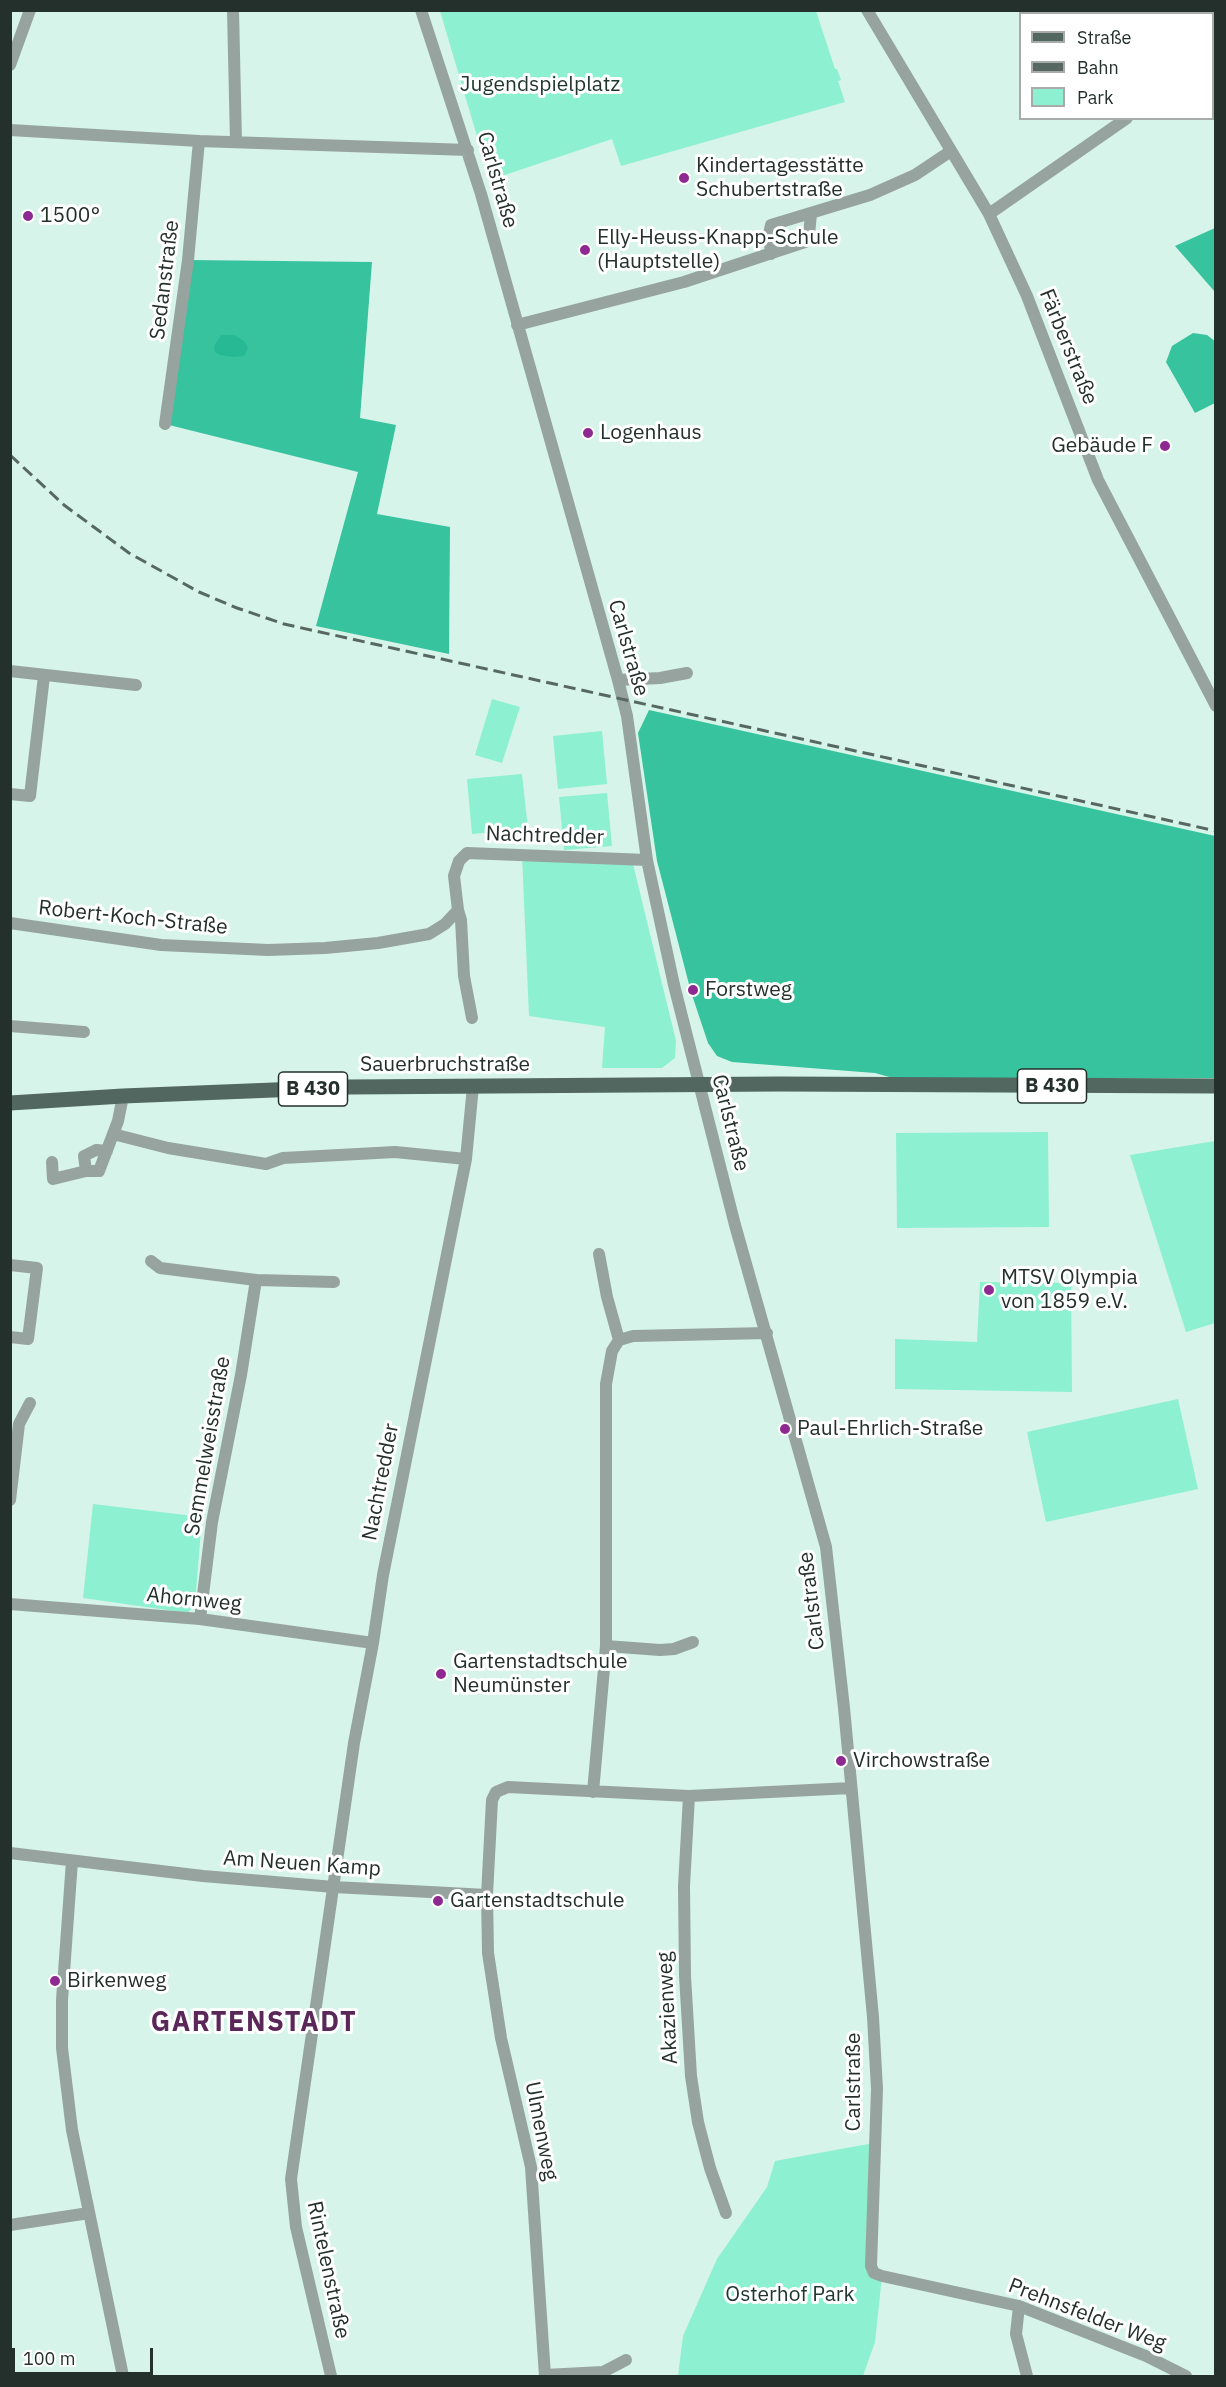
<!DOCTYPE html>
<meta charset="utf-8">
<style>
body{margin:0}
#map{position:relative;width:1226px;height:2387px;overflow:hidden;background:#d6f4e9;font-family:"IBM Plex Sans",sans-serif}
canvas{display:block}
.frame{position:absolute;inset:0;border:12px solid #24302c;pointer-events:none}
.legend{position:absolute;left:1019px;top:12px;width:195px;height:108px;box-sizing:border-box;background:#fff;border:2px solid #a7acab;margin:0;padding:8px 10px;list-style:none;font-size:18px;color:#24302c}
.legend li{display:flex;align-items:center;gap:12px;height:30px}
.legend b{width:30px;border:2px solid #a7acab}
.scale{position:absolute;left:12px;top:2348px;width:141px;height:27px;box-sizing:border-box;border:3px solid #24302c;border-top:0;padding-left:8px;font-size:18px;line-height:21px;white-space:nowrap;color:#24302c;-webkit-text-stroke:4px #fff;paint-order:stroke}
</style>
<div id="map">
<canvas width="1226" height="2387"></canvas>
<div class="frame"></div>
<ul class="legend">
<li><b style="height:8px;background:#51675f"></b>Straße</li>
<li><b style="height:8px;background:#576862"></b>Bahn</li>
<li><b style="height:16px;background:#8df0d0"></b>Park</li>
</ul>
<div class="scale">100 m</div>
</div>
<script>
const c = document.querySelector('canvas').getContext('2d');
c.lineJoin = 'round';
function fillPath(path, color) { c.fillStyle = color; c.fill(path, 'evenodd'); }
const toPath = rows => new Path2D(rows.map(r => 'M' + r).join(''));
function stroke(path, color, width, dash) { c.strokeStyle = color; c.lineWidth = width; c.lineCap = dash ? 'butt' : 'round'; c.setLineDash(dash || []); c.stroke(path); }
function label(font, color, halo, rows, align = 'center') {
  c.font = font + ' "IBM Plex Sans",sans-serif'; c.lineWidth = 6; c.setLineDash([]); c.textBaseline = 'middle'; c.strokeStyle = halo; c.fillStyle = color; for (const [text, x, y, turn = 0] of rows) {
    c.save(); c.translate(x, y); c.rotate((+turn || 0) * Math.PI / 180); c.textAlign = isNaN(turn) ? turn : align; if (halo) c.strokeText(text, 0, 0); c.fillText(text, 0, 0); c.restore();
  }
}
fillPath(toPath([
 [440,11,816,11,835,69,837,69,841,80,838,81,845,102,621,166,612,139,490,180],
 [492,699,520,707,502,763,475,755],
 [602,731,607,784,558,789,553,736],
 [522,774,528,829,472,834,467,779],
 [607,793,612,846,564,850,559,797],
 [522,855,632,860,676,1041,675,1058,662,1068,602,1068,605,1027,529,1016],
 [1048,1132,1049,1227,897,1228,896,1133],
 [1215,1141,1215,1323,1186,1332,1130,1155],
 [980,1282,1071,1283,1072,1392,895,1389,895,1339,977,1342],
 [1178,1399,1198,1489,1046,1522,1027,1432],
 [93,1504,202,1517,195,1604,188,1613,83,1598],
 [874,2143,868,2274,882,2276,875,2342,863,2376,678,2376,683,2336,717,2259,767,2187,775,2161]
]), '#8df0d0');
fillPath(toPath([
 [1215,228,1215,292,1175,246],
 [188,260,372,262,360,418,396,425,377,514,450,527,449,654,316,626,358,472,165,424],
 [1193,333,1207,335,1216,342,1215,403,1195,413,1166,362,1172,346],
 [649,710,1215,836,1215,1078,893,1078,875,1073,732,1062,717,1056,708,1043,691,992,657,861,638,733]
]), '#36c39d');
fillPath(toPath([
 [221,335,234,335,244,341,248,348,244,356,233,357,220,355,215,352,214,346]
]), '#26b994');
stroke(toPath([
 [233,10,236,142],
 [421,10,481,194,618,680,627,716,647,860,674,985,735,1225,826,1547,844,1708,873,2017,877,2089,871,2266,874,2273,882,2276,1019,2306,1146,2356,1186,2376],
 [867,10,989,214,1027,296,1098,480,1216,706],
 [1106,10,1108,14],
 [10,65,30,10],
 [1212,66,1216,65],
 [10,130,199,141,468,150],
 [989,214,1127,118],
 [771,254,769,234,771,225,870,195,915,175,951,151],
 [517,325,684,282,805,242,809,235,811,214],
 [165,424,188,260,199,141],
 [10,671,136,685],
 [618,680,660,678,687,673],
 [10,794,30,796,44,676],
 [10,923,161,945,268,950,325,948,378,943,429,934,445,924,458,910],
 [472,1018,464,976,461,920,458,910,454,876,459,861,467,853,647,860],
 [10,1026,84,1032],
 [113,1134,168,1148,266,1164,283,1158,395,1152,466,1159],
 [52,1162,53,1179,86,1171,99,1171,118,1121,123,1096],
 [86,1171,84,1156,96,1150,107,1151],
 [599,1254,607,1297,619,1340],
 [151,1261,160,1268,256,1280,334,1282],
 [10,1265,37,1268,28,1339,10,1337],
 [10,1500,19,1424,30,1403],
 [10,1604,200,1619,373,1643],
 [200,1619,212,1522,241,1375,256,1280],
 [606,1646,660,1650,674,1649,693,1642],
 [593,1792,606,1646,606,1384,612,1351,619,1340,633,1336,767,1333],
 [689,1796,684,1886,685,1976,691,2076,698,2122,710,2168,726,2213],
 [10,1853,203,1876,334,1887,487,1895],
 [72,1861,62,2000,62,2048,72,2130,123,2376],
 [10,2225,89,2213],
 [1019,2306,1016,2334,1027,2376],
 [545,2375,603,2372,626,2360],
 [331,2376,296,2227,291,2179,354,1743,373,1643,383,1575,466,1159,473,1086],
 [545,2376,531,2167,501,2038,488,1953,487,1895,492,1800,496,1792,508,1787,689,1796,851,1788]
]), '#97a39f', 12);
stroke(toPath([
 [10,1103,123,1096,349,1087,779,1084,1216,1086]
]), '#51675f', 15);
stroke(toPath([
 [10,455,64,505,129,553,199,592,237,608,284,624,1216,831]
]), '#576862', 3, [12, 6]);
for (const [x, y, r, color] of [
 [684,178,6,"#8d2990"],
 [28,216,6,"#8d2990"],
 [585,250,6,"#8d2990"],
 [588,433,6,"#8d2990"],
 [1165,446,6,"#8d2990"],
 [693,990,6,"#8d2990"],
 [989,1290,6,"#8d2990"],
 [785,1429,6,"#8d2990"],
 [441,1674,6,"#8d2990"],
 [841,1761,6,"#8d2990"],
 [438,1901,6,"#8d2990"],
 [55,1981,6,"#8d2990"]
]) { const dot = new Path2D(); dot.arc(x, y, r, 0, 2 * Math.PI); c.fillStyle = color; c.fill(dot); stroke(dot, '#fff', 2); }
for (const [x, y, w] of [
 [1052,1086,69],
 [313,1089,69]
]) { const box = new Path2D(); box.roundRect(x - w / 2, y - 17, w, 34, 4.5); c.fillStyle = '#fff'; c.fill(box); stroke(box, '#24302c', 1.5); }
label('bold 20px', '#24302c', null, [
 ["B 430",1052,1086],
 ["B 430",313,1089]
]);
label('21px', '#1f362e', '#fff', [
 ["Jugendspielplatz",540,85],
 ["Osterhof Park",790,2295]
]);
label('21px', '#24302c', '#fff', [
 ["Kindertagesstätte",696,166],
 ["Schubertstraße",696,190],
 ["1500°",40,216],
 ["Elly-Heuss-Knapp-Schule",597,238],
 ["(Hauptstelle)",597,262],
 ["Logenhaus",600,433],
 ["Gebäude F",1153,446,"right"],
 ["Forstweg",705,990],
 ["MTSV Olympia",1001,1278],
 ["von 1859 e.V.",1001,1302],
 ["Paul-Ehrlich-Straße",797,1429],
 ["Gartenstadtschule",453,1662],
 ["Neumünster",453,1686],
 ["Virchowstraße",853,1761],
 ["Gartenstadtschule",450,1901],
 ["Birkenweg",67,1981]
], 'left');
label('21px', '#24302c', '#fff', [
 ["Carlstraße",497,180,74],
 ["Sedanstraße",165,280,-83],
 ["Färberstraße",1068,347,68],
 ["Carlstraße",628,648,74],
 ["Nachtredder",545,836,2],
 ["Robert-Koch-Straße",133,918,6],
 ["Sauerbruchstraße",445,1065],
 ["Carlstraße",730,1123,76],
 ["Semmelweisstraße",208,1446,-80],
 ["Nachtredder",381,1482,-79],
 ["Ahornweg",194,1600,6],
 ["Carlstraße",812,1601,-97],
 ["Am Neuen Kamp",302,1864,4],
 ["Akazienweg",668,2008,-93],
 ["Carlstraße",854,2082,-90],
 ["Ulmenweg",541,2131,79],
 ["Rintelenstraße",328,2270,78],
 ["Prehnsfelder Weg",1087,2315,21]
]);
c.letterSpacing = '1.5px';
label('bold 27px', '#592859', '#fff', [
 ["GARTENSTADT",254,2023]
]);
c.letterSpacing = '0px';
</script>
